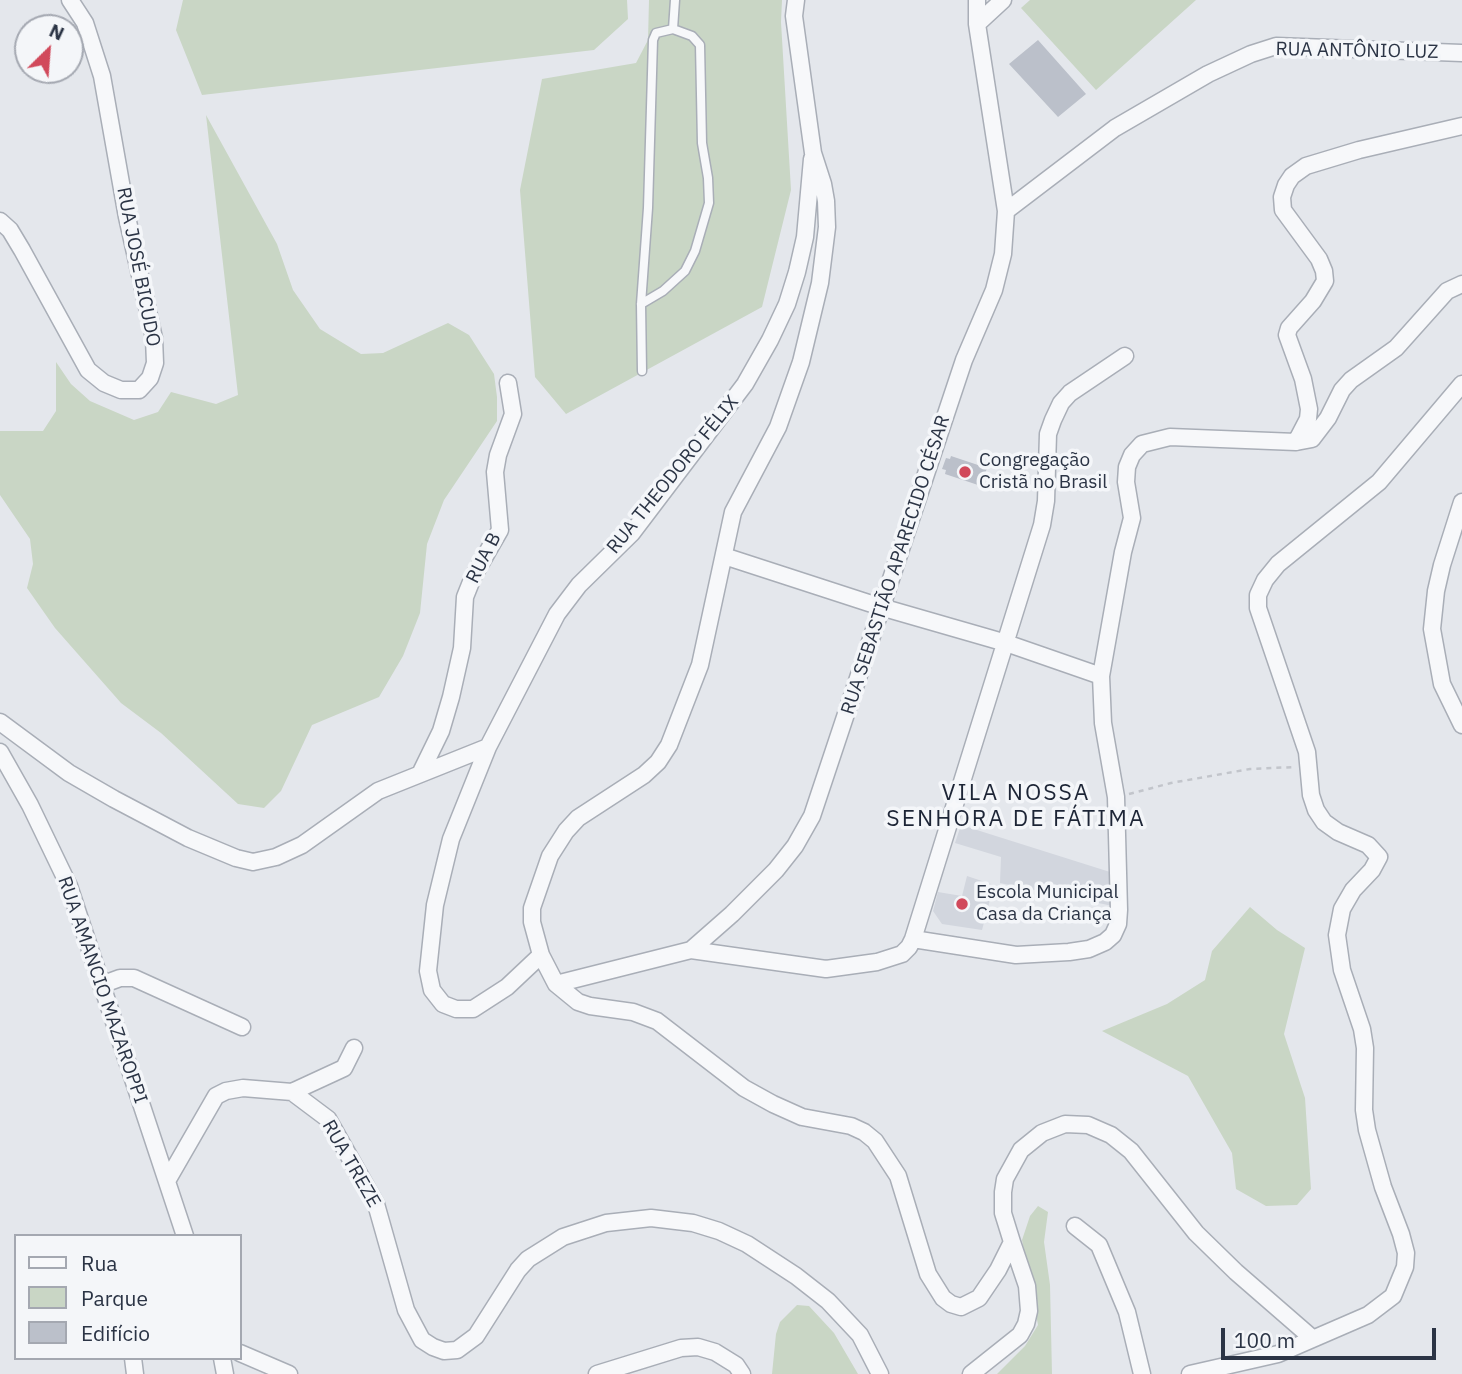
<!DOCTYPE html>
<meta charset="utf-8">
<style>
body{margin:0}
#map{position:relative;width:1462px;height:1374px;overflow:hidden;background:#e4e7ec;font-family:"IBM Plex Sans",sans-serif}
canvas{display:block}
.legend{position:absolute;left:14px;top:1234px;width:228px;height:126px;box-sizing:border-box;background:#f4f6f9;border:2px solid #a4a8b1;margin:0;padding:9px 12px;list-style:none;font-size:21px;color:#2b3445}
.legend li{display:flex;align-items:center;gap:14px;height:35px}
.legend b{width:35px;border:2px solid #a4a8b1}
.north{position:absolute;left:14px;top:14px;width:70px;height:70px;box-sizing:border-box;background:#f4f6f9;border:2px solid #a4a8b1;border-radius:50%;rotate:25deg;font-size:19px;font-weight:700;line-height:28px;text-align:center;color:#2b3445}
.north::after{content:'';display:block;margin:auto;width:24px;height:32px;background:#d1495b;clip-path:polygon(50% 0,100% 100%,50% 72%,0 100%)}
.scale{position:absolute;left:1221px;top:1328px;width:215px;height:32px;box-sizing:border-box;border:4px solid #2b3445;border-top:0;padding-left:9px;font-size:21px;line-height:24px;white-space:nowrap;color:#2b3445;-webkit-text-stroke:5px #f4f6f9;paint-order:stroke}
</style>
<div id="map">
<canvas width="1462" height="1374"></canvas>
<ul class="legend">
<li><b style="height:9px;background:#f7f8fa"></b>Rua</li>
<li><b style="height:19px;background:#c9d6c5"></b>Parque</li>
<li><b style="height:19px;background:#bbc0ca"></b>Edifício</li>
</ul>
<div class="north">N</div>
<div class="scale">100 m</div>
</div>
<script>
const c = document.querySelector('canvas').getContext('2d');
c.lineJoin = 'round';
function fillPath(path, color) { c.fillStyle = color; c.fill(path, 'evenodd'); }
const toPath = rows => new Path2D(rows.map(r => 'M' + r).join(''));
function stroke(path, color, width, dash) { c.strokeStyle = color; c.lineWidth = width; c.lineCap = dash ? 'butt' : 'round'; c.setLineDash(dash || []); c.stroke(path); }
function label(font, color, halo, rows, align = 'center') {
  c.font = font + ' "IBM Plex Sans",sans-serif'; c.lineWidth = 7; c.setLineDash([]); c.textBaseline = 'middle'; c.strokeStyle = halo; c.fillStyle = color; for (const [text, x, y, turn = 0] of rows) {
    c.save(); c.translate(x, y); c.rotate((+turn || 0) * Math.PI / 180); c.textAlign = isNaN(turn) ? turn : align; if (halo) c.strokeText(text, 0, 0); c.fillText(text, 0, 0); c.restore();
  }
}
fillPath(toPath([
 [961,825,1110,872,1113,906,1000,883,1001,857,955,843],
 [967,876,994,885,982,930,942,924,933,911,938,892,962,896]
]), '#d2d6de');
fillPath(toPath([
 [183,0,627,0,628,19,594,50,202,95,176,30],
 [649,0,782,0,781,22,791,190,762,307,566,414,535,377,520,190,542,79,636,63,648,40],
 [1030,0,1196,0,1096,90,1021,8],
 [206,115,277,244,293,290,320,329,361,354,383,353,448,323,469,335,494,374,497,397,497,421,444,500,427,544,420,613,403,656,379,697,312,725,281,791,264,808,238,804,161,733,121,703,55,628,27,588,33,564,30,539,0,495,0,431,43,431,56,411,56,362,71,384,90,401,134,420,158,412,171,392,216,404,238,395],
 [1250,907,1277,930,1305,948,1284,1034,1305,1098,1311,1189,1297,1205,1266,1206,1236,1189,1232,1153,1188,1076,1102,1031,1167,1004,1205,980,1212,951],
 [1038,1206,1048,1212,1044,1242,1050,1285,1052,1374,997,1374,1025,1346,1038,1325,1022,1240,1030,1216],
 [797,1305,809,1306,834,1333,858,1374,772,1374,776,1334,780,1322]
]), '#c9d6c5');
fillPath(toPath([
 [1038,40,1086,94,1058,117,1009,64],
 [951,456,987,468,981,486,945,474,946,470,942,469,946,458,950,459]
]), '#bbc0ca');
const lane = toPath([
 [673,29,675,0],
 [641,304,663,291,685,271,695,251,709,203,708,178,702,143,700,45,692,36,673,29,656,33,653,40,648,208,641,304,642,371]
]);
const street = toPath([
 [796,0,794,16,813,153,823,184,826,201,827,227,820,283,801,362,778,427,733,512,700,665,669,745,658,762,644,775,578,818,566,831,550,856,532,908,532,922,541,955,556,984,578,1002,590,1006,633,1012,657,1021,744,1088,773,1104,802,1117,851,1126,864,1132,875,1141,898,1176,928,1274,943,1298,951,1304,961,1307,979,1298,998,1270,1012,1242,1003,1213,1003,1192,1005,1179,1021,1150,1042,1133,1065,1124,1088,1125,1111,1135,1131,1151,1196,1233,1236,1272,1312,1338],
 [977,24,1003,0],
 [1006,211,1115,128,1208,74,1251,54,1276,46,1462,53],
 [0,221,10,230,22,250,88,370,104,383,121,390,139,390,150,378,155,363,154,338,127,217,102,76,85,23,70,0],
 [1296,442,1308,419,1309,409,1303,379,1287,335,1289,328,1313,301,1325,281,1324,271,1319,259,1283,210,1282,197,1286,185,1292,176,1306,166,1359,150,1462,126],
 [1462,502,1442,565,1436,591,1432,629,1442,684,1462,725],
 [724,556,881,607,1006,643,1101,676],
 [0,722,69,773,114,799,188,838,236,858,253,862,276,857,302,845,378,791,488,747,557,614,579,585,632,533,745,384,770,340,787,304,797,272,805,237,812,159],
 [488,747,451,839,435,905,428,971,432,990,443,1004,456,1009,473,1009,507,987,541,955],
 [0,752,30,805,69,886,185,1236],
 [421,772,441,731,451,697,462,648,465,597,473,577,500,530,495,472,498,455,513,414,508,383],
 [913,939,1016,955,1069,952,1089,949,1105,942,1113,935,1118,924,1119,910,1116,797,1103,723,1101,676,1123,552,1132,518,1126,482,1127,467,1132,455,1142,444,1170,437,1296,442,1312,439,1328,418,1342,390,1351,380,1396,348,1447,291,1462,284],
 [691,950,826,969,877,962,902,954,909,947,913,939,1042,525,1046,501,1048,434,1053,420,1061,403,1070,393,1125,356],
 [556,984,691,950,732,914,776,870,795,846,812,816,964,360,994,290,1003,254,1006,211,977,24,977,0],
 [101,985,120,978,134,978,242,1027],
 [292,1092,344,1068,354,1048],
 [167,1181,216,1096,226,1091,243,1088,292,1092,328,1119,376,1204,406,1310,422,1340,433,1347,444,1351,457,1350,476,1336,518,1270,528,1259,563,1237,606,1223,651,1218,693,1223,719,1231,747,1244,796,1276,828,1301,860,1335,880,1374],
 [1075,1226,1099,1245,1127,1312,1142,1374],
 [240,1353,289,1374],
 [133,1358,135,1374],
 [222,1358,225,1374],
 [597,1374,681,1348,698,1347,715,1352,736,1365,742,1374],
 [971,1374,1020,1335,1026,1324,1029,1311,1027,1286,1012,1242],
 [1190,1374,1278,1354,1368,1315,1393,1296,1405,1267,1406,1253,1401,1234,1383,1187,1367,1130,1364,1110,1365,1048,1362,1029,1342,970,1337,935,1342,909,1353,890,1372,870,1379,857,1368,845,1338,832,1324,822,1316,810,1311,795,1307,752,1258,608,1258,595,1265,580,1278,564,1379,482,1462,384]
]);
stroke(lane, '#a9aeb7', 11);
stroke(street, '#a9aeb7', 19);
stroke(toPath([
 [1129,794,1171,783,1250,769,1295,767]
]), '#c2c5cb', 2.5, [5, 5]);
stroke(lane, '#f7f8fa', 8);
stroke(street, '#f7f8fa', 16);
for (const [x, y, r, color] of [
 [965,472,7,"#d1495b"],
 [962,904,7,"#d1495b"]
]) { const dot = new Path2D(); dot.arc(x, y, r, 0, 2 * Math.PI); c.fillStyle = color; c.fill(dot); stroke(dot, '#f4f6f9', 2.5); }
label('19px', '#2b3445', '#f4f6f9', [
 ["RUA ANTÔNIO LUZ",1357,51,1],
 ["RUA JOSÉ BICUDO",138,267,79],
 ["RUA THEODORO FÉLIX",673,475,-51],
 ["RUA B",484,558,-63],
 ["RUA SEBASTIÃO APARECIDO CÉSAR",896,565,-72],
 ["RUA AMANCIO MAZAROPPI",102,990,71],
 ["RUA TREZE",351,1164,60]
]);
label('19px', '#2b3445', '#f4f6f9', [
 ["Congregação",979,461],
 ["Cristã no Brasil",979,483],
 ["Escola Municipal",976,893],
 ["Casa da Criança",976,915]
], 'left');
c.letterSpacing = '2px';
label('23px', '#1d2536', '#f4f6f9', [
 ["VILA NOSSA",1016,793],
 ["SENHORA DE FÁTIMA",1016,819]
]);
c.letterSpacing = '0px';
</script>
